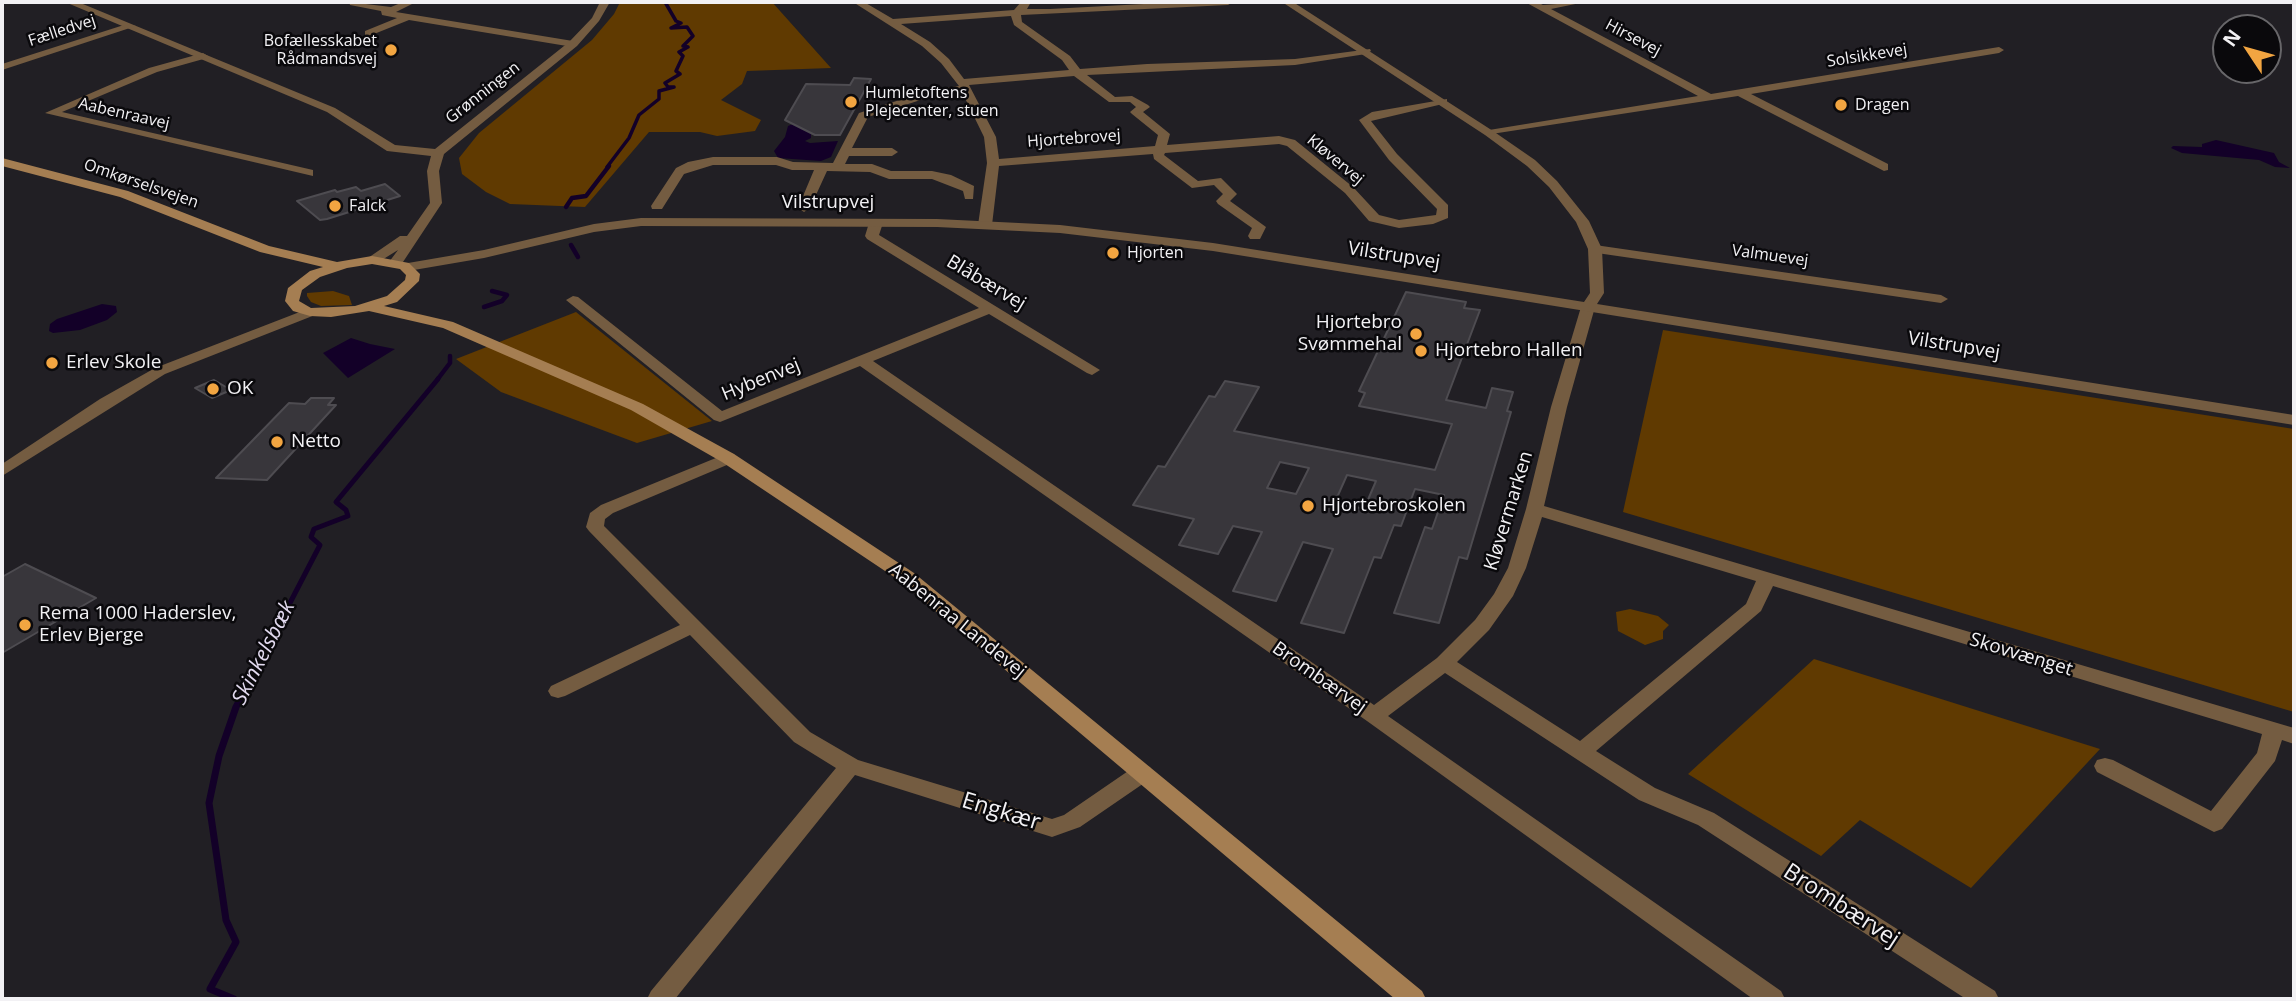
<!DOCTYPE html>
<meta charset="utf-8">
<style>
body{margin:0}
#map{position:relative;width:2296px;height:1001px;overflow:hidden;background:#211f24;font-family:"Open Sans",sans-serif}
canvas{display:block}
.frame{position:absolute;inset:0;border:4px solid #f2f1f4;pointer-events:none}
.north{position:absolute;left:2212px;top:14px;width:70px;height:70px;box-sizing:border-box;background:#0a090c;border:2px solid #676669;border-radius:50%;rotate:306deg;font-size:19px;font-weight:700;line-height:28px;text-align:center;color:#f2f1f4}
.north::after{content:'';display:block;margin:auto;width:24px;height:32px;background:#f2a541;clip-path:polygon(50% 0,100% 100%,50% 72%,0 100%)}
</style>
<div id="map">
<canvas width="2296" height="1001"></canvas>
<div class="frame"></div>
<div class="north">N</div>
</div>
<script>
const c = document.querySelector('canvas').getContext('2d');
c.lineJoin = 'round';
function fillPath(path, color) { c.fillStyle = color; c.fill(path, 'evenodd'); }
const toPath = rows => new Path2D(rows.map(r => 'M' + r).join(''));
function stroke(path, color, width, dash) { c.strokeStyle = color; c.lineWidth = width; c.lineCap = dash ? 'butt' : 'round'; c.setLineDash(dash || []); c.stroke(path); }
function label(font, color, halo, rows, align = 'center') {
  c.font = font + ' "Open Sans",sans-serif'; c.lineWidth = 5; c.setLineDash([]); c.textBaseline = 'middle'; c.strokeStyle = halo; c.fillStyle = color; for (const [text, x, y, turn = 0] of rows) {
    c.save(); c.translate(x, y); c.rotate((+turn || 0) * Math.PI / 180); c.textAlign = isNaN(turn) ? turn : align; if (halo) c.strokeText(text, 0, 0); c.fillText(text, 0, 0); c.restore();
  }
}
fillPath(toPath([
 [620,2,772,2,831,68,747,71,742,84,721,100,761,120,755,131,717,136,700,132,649,132,585,207,510,204,486,192,462,174,459,158,479,133,592,40,614,14],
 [333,291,349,296,352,305,321,306,311,302,307,296,307,293],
 [576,312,712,421,637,443,501,392,456,359],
 [1663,330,2294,429,2294,712,1623,512],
 [1630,609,1658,616,1669,625,1663,631,1663,639,1645,645,1618,631,1616,612],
 [1814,659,2100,749,1971,888,1860,820,1821,856,1688,774]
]), '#603a01');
fillPath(toPath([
 [793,124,811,133,811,138,805,141,810,143,838,141,831,157,821,161,778,158,774,151,785,137,788,126],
 [2216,140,2274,153,2279,162,2290,168,2275,167,2259,160,2182,153,2171,148,2173,146,2202,147,2202,144],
 [102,304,116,306,117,312,107,320,80,330,53,333,49,331,50,324,57,319],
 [351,338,370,344,395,349,348,378,323,353]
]), '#130028');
stroke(toPath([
 [607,167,629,138,639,115,659,99,659,91,674,87,668,87,665,83,680,74,676,71,683,56,679,52,688,47,683,46,693,36,687,27,671,28,681,23,676,21,665,2]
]), '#130028', 3.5);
stroke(toPath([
 [566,207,572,198,586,196,609,166],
 [571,245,578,257],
 [484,307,502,301,507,295,492,291],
 [437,380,450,363,450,356]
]), '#130028', 4.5);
stroke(toPath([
 [264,653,320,545,311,537,314,529,348,516,346,510,336,502,438,379]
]), '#130028', 5);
stroke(toPath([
 [234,999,210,989,236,942,226,920,209,803,219,756,236,707,265,651]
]), '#130028', 7);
const building = toPath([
 [854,78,871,79,840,135,815,135,785,120,806,84,850,85,854,78],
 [385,184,400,196,327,219,320,220,297,201,335,190,337,192,356,187,361,191,385,184],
 [1406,292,1466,302,1464,308,1480,310,1446,400,1486,408,1492,388,1513,392,1507,411,1511,412,1467,559,1459,557,1439,623,1394,613,1425,527,1432,529,1444,495,1415,489,1401,526,1394,525,1381,558,1374,557,1344,633,1301,623,1333,549,1303,542,1276,601,1233,591,1262,532,1233,526,1218,554,1179,545,1194,519,1133,505,1158,466,1165,467,1209,396,1215,397,1225,381,1259,387,1234,431,1435,470,1452,424,1359,406,1365,393,1359,391,1406,292],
 [1280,462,1309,468,1296,494,1267,488,1280,462],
 [1347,475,1376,481,1364,509,1335,502,1347,475],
 [214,380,231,390,212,398,195,388,214,380],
 [311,398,334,398,328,405,336,405,267,480,216,478,289,403,305,404,311,398],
 [25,564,96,598,2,653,2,577,25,564]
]);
fillPath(building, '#38363b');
stroke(building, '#4e4c51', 2);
fillPath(toPath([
 [349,2,391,7,403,2,416,2,396,12,573,41,578,44,573,47,409,20,369,36,365,35,365,31,397,18,382,15,381,11,350,5,349,2],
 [853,2,864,2,893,19,1014,10,1021,2,1031,2,1027,9,1050,9,1181,2,1233,2,1228,5,1021,15,1022,22,1070,56,1080,69,1147,64,1295,59,1370,49,1371,51,1366,54,1295,65,1087,75,1115,97,1132,96,1148,105,1150,107,1143,112,1170,134,1167,145,1279,136,1295,140,1353,187,1379,215,1399,220,1436,215,1437,209,1389,160,1359,120,1372,112,1447,99,1447,103,1371,121,1397,154,1448,205,1448,218,1433,224,1399,228,1369,221,1345,193,1287,146,1279,144,1165,153,1164,155,1198,181,1221,178,1237,194,1230,201,1266,227,1260,239,1250,239,1248,236,1252,228,1218,204,1216,201,1223,194,1214,185,1192,188,1154,159,1153,154,999,166,992,225,990,228,980,228,978,225,987,163,984,137,962,92,936,95,868,117,852,148,892,148,898,152,892,156,849,156,845,164,872,164,891,171,932,171,951,175,974,186,973,199,965,199,963,191,932,179,889,179,870,172,827,171,810,208,804,212,798,208,814,170,792,170,776,165,713,165,684,174,662,209,652,209,651,206,676,168,688,162,713,157,777,157,793,162,833,163,859,113,931,90,959,86,941,63,922,46,853,2],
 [1011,16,1014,25,1062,60,1069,70,964,79,949,59,930,42,901,24,1011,16],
 [1074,76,1109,102,1130,102,1136,107,1130,112,1132,114,1158,135,1155,146,999,159,996,137,969,85,1074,76],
 [1525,2,1537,2,1543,5,1585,2,1551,9,1711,94,1999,47,2004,50,1999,53,1751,94,1888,164,1888,170,1884,171,1738,96,1485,135,1485,131,1489,130,1698,96,1525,2],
 [127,24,136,26,2,70,2,64,127,24],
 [203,53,208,56,207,58,157,72,62,112,313,170,313,176,45,113,149,68,203,53],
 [876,219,883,223,879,235,1100,370,1092,375,1087,373,989,314,873,361,1374,705,1437,658,1475,620,1494,594,1508,568,1526,509,1551,407,1581,307,1588,303,1595,307,1567,407,1544,506,2294,728,2294,744,2282,740,2275,761,2222,829,2214,832,2097,772,2094,766,2097,760,2105,758,2113,760,2211,811,2257,753,2262,734,1773,586,1761,611,1596,751,1655,788,1714,813,1995,991,1999,999,1966,999,1698,825,1639,800,1445,673,1388,716,1781,991,1785,999,1753,999,1367,721,860,366,720,422,714,420,566,300,573,296,578,297,722,411,979,308,867,239,865,236,869,223,876,219],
 [1542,517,1756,581,1746,604,1580,741,1457,662,1489,630,1513,596,1526,568,1542,517],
 [1595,245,1941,295,1948,299,1941,303,1590,252,1588,249,1595,245],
 [728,453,734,454,736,458,734,462,613,513,605,519,604,526,810,732,858,760,1052,819,1064,815,1134,767,1142,765,1150,767,1153,773,1150,779,1080,827,1052,837,855,775,675,999,647,999,651,991,836,768,794,742,690,635,565,696,558,698,551,696,548,691,551,686,680,625,589,531,586,527,590,513,601,505,728,453]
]), '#745c41');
fillPath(toPath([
 [65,2,78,2,335,108,395,145,435,149,569,42,592,18,600,2,610,2,599,21,577,46,444,154,439,171,442,203,401,265,396,266,389,262,398,250,377,263,367,263,365,260,400,236,407,236,430,203,427,171,431,156,387,151,327,112,65,2],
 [1282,2,1293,2,1493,131,1535,160,1557,181,1589,221,1602,249,1604,293,1597,304,2294,415,2294,425,1213,251,1060,233,937,227,641,226,594,232,484,258,408,271,401,267,408,263,484,250,594,224,641,218,937,219,1060,225,1213,243,1584,302,1590,293,1588,249,1576,222,1549,187,1527,166,1485,135,1282,2],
 [310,308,315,309,317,312,315,315,165,374,2,476,2,464,100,399,155,368,310,308]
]), '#745c41');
fillPath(toPath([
 [2,158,128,191,269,246,337,262,372,256,409,263,420,274,419,281,397,302,384,306,453,322,643,404,734,454,914,573,1422,991,1426,999,1395,999,900,581,722,462,631,410,443,328,369,311,331,317,310,316,293,311,285,301,288,288,310,271,323,267,260,252,120,197,2,166,2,158],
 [372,264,400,269,406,275,405,280,387,296,355,306,311,308,299,301,302,290,320,277,347,268,372,264]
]), '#a57e52');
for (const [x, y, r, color] of [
 [391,50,7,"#f2a541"],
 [851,102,7,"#f2a541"],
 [1841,105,7,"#f2a541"],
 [335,206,7,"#f2a541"],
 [1113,253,7,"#f2a541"],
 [1416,334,7,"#f2a541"],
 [1421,351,7,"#f2a541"],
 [52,363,7,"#f2a541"],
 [213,389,7,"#f2a541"],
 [277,442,7,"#f2a541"],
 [1308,506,7,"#f2a541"],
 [25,625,7,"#f2a541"]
]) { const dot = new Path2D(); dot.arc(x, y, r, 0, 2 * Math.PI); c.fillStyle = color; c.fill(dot); stroke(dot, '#0a090c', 2.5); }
label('16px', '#f2f1f4', '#0a090c', [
 ["Fælledvej",62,31,-18],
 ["Hirsevej",1633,38,28],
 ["Solsikkevej",1867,56,-9],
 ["Grønningen",483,93,-38],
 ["Aabenraavej",124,114,13],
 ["Hjortebrovej",1074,139,-4],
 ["Kløvervej",1335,160,40],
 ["Omkørselsvejen",141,184,19],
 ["Valmuevej",1770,256,8]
]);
label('16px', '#f2f1f4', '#0a090c', [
 ["Bofællesskabet",377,41,"right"],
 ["Rådmandsvej",377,59,"right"],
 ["Humletoftens",865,93],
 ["Plejecenter, stuen",865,111],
 ["Dragen",1855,105],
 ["Falck",349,206],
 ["Hjorten",1127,253]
], 'left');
label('19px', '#f2f1f4', '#0a090c', [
 ["Vilstrupvej",828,203],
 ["Vilstrupvej",1394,256,9],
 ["Blåbærvej",986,283,31],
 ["Vilstrupvej",1954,346,9],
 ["Hybenvej",761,380,-22],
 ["Kløvermarken",1509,511,-73],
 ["Aabenraa Landevej",957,621,39],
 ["Skovvænget",2021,655,17],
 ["Brombærvej",1319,678,35]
]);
label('19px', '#f2f1f4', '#0a090c', [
 ["Hjortebro",1402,323,"right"],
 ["Svømmehal",1402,345,"right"],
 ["Hjortebro Hallen",1435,351],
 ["Erlev Skole",66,363],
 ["OK",227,389],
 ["Netto",291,442],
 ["Hjortebroskolen",1322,506],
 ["Rema 1000 Haderslev,",39,614],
 ["Erlev Bjerge",39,636]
], 'left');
label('italic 21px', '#e3dbf0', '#0a090c', [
 ["Skinkelsbæk",264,653,-63]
]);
label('23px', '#f2f1f4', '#0a090c', [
 ["Engkær",1001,812,17],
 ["Brombærvej",1841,906,33]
]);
</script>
